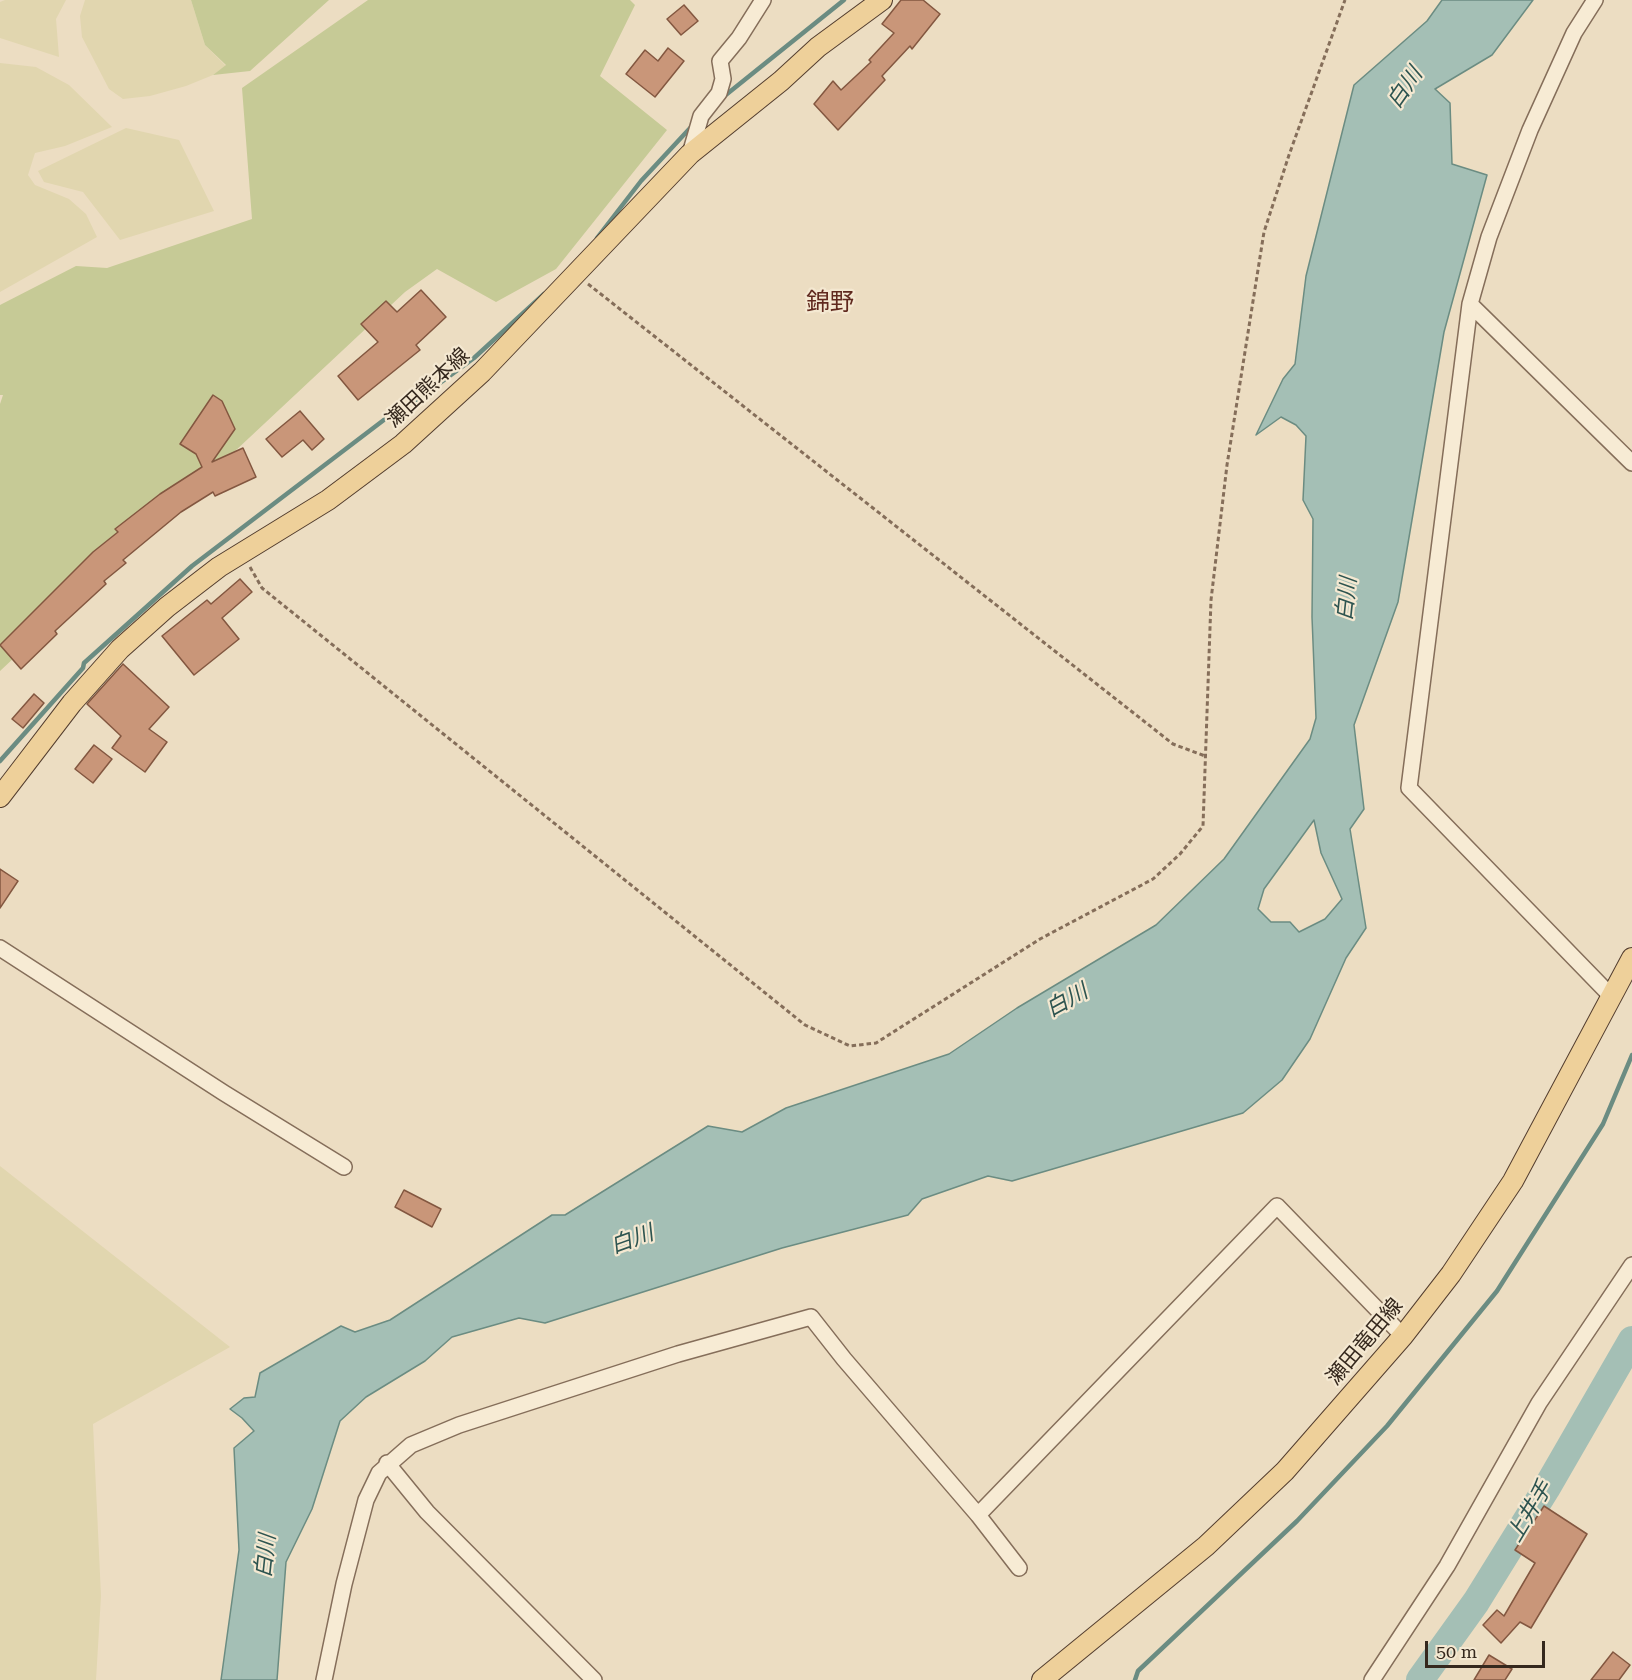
<!DOCTYPE html>
<meta charset="utf-8">
<style>
body{margin:0}
#map{position:relative;width:1632px;height:1680px;overflow:hidden;background:#ecddc2;font-family:"Roboto Serif",serif}
canvas{display:block}
.scale{position:absolute;left:1425px;top:1641px;width:120px;height:27px;box-sizing:border-box;border:3px solid #35281d;border-top:0;padding-left:8px;font-size:18px;line-height:21px;white-space:nowrap;color:#35281d;-webkit-text-stroke:4px #f4e8d1;paint-order:stroke}
</style>
<div id="map">
<canvas width="1632" height="1680"></canvas>
<div class="scale">50 m</div>
</div>
<script>
const c = document.querySelector('canvas').getContext('2d');
c.lineJoin = 'round';
function fillPath(path, color) { c.fillStyle = color; c.fill(path, 'evenodd'); }
const toPath = rows => new Path2D(rows.map(r => 'M' + r).join(''));
function stroke(path, color, width, dash) { c.strokeStyle = color; c.lineWidth = width; c.lineCap = dash ? 'butt' : 'round'; c.setLineDash(dash || []); c.stroke(path); }
function label(font, color, halo, rows, align = 'center') {
  c.font = font + ' "Roboto Serif","Noto Sans JP",serif'; c.lineWidth = 4.5; c.setLineDash([]); c.textBaseline = 'middle'; c.strokeStyle = halo; c.fillStyle = color; for (const [text, x, y, turn = 0] of rows) {
    c.save(); c.translate(x, y); c.rotate((+turn || 0) * Math.PI / 180); c.textAlign = isNaN(turn) ? turn : align; if (halo) c.strokeText(text, 0, 0); c.fillText(text, 0, 0); c.restore();
  }
}
fillPath(toPath([
 [5,0,66,0,56,19,59,57,0,38,0,2],
 [85,0,191,0,205,45,226,66,213,75,186,86,150,96,123,99,109,89,82,37,80,16],
 [0,63,36,67,69,85,112,127,65,146,35,153,28,175,35,185,69,199,86,214,97,237,0,292],
 [126,128,179,140,214,211,120,240,83,192,44,182,38,171],
 [0,1166,230,1347,93,1424,101,1596,96,1680,0,1680]
]), '#e1d6af');
fillPath(toPath([
 [191,0,329,0,250,71,213,75,226,65,205,45],
 [368,0,630,0,635,5,600,76,667,130,556,269,496,302,437,269,405,292,0,671,0,404,3,395,0,395,0,305,76,266,107,268,252,219,242,88]
]), '#c6ca96');
const water = toPath([
 [1442,0,1533,0,1492,55,1435,89,1450,103,1452,164,1487,175,1444,332,1398,602,1354,725,1364,809,1350,829,1366,928,1346,958,1310,1039,1282,1080,1243,1113,1012,1181,988,1176,922,1199,908,1215,782,1248,545,1323,519,1318,452,1337,425,1361,366,1397,340,1421,312,1509,286,1562,277,1680,221,1680,239,1550,234,1448,254,1431,242,1418,230,1409,244,1398,255,1397,260,1373,341,1326,355,1332,390,1320,552,1215,565,1215,708,1126,742,1132,786,1108,949,1054,1017,1008,1156,925,1224,859,1310,739,1316,718,1312,617,1313,519,1303,500,1306,436,1296,425,1281,417,1256,435,1283,379,1295,364,1306,276,1354,85,1427,21,1442,0],
 [1314,820,1321,853,1342,899,1325,919,1299,932,1290,922,1271,922,1258,909,1264,889,1314,820]
]);
fillPath(water, '#a4bfb5');
stroke(water, '#6b8c82', 1.5);
stroke(toPath([
 [722,98,844,0],
 [597,238,641,181,692,126],
 [0,761,83,668,84,663,192,566,393,413,421,397,474,358,544,294],
 [1135,1680,1138,1671,1297,1521,1387,1426,1497,1291,1603,1124,1632,1055]
]), '#6b8c82', 4.5);
stroke(toPath([
 [1420,1680,1476,1602,1546,1489,1632,1340]
]), '#a4bfb5', 28);
const building = toPath([
 [901,0,923,0,940,14,912,49,910,46,882,76,885,80,838,130,814,104,833,81,841,90,871,62,869,60,894,33,882,24,901,0],
 [684,5,698,21,681,35,667,19,684,5],
 [668,48,684,61,655,97,626,74,645,50,658,61,668,48],
 [421,290,446,317,416,345,420,350,358,400,338,376,378,342,361,324,386,301,397,312,421,290],
 [213,395,222,401,235,429,212,462,243,448,256,477,215,496,213,492,181,512,123,560,126,563,104,581,106,584,55,631,57,634,21,669,0,645,93,552,118,532,115,529,160,494,202,467,196,454,180,444,213,395],
 [300,411,324,439,312,450,303,440,282,457,266,439,300,411],
 [240,579,252,592,222,618,239,639,194,675,162,636,207,600,211,604,240,579],
 [123,664,169,707,149,729,167,742,145,772,112,748,121,736,87,704,123,664],
 [34,694,44,703,23,728,12,719,34,694],
 [94,745,112,759,93,783,75,769,94,745],
 [0,869,18,881,0,908,0,869],
 [404,1190,441,1209,432,1227,395,1207,404,1190],
 [1544,1506,1587,1534,1531,1628,1520,1622,1501,1643,1483,1625,1497,1610,1504,1616,1535,1563,1515,1550,1544,1506],
 [1613,1652,1630,1665,1619,1680,1591,1680,1613,1652],
 [1489,1655,1512,1669,1505,1680,1474,1680,1489,1655]
]);
fillPath(building, '#c99679');
stroke(building, '#835740', 1.5);
const minor = toPath([
 [1595,0,1574,33,1530,130,1489,237,1470,304,1409,788,1612,997],
 [690,154,701,116,719,93,723,79,720,61,739,38,763,0],
 [1470,304,1632,463],
 [0,948,224,1093,344,1167],
 [387,1463,427,1512,594,1680],
 [978,1515,1277,1206,1403,1336],
 [324,1680,344,1584,366,1500,379,1473,411,1445,459,1425,678,1354,811,1317,844,1359,978,1515,1019,1568],
 [1372,1680,1447,1566,1539,1403,1632,1265]
]);
const major = toPath([
 [0,797,72,703,120,649,167,607,219,567,328,500,403,444,482,372,690,154,781,81,818,47,882,0],
 [1042,1680,1206,1546,1285,1471,1403,1336,1451,1274,1513,1181,1632,958]
]);
stroke(minor, '#856e5a', 18);
stroke(major, '#533d2e', 22);
stroke(toPath([
 [588,284,1173,744,1205,756],
 [250,567,262,588,805,1025,850,1046,876,1043,1040,939,1153,879,1180,854,1203,826,1211,600,1227,465,1264,232,1289,155,1345,0]
]), '#856e5a', 3, [4.5, 3]);
stroke(minor, '#f7ebd4', 15);
stroke(major, '#eed09a', 20);
label('21px', '#35281d', '#f4e8d1', [
 ["瀬田熊本線",428,388,-43],
 ["瀬田竜田線",1365,1342,-50]
]);
label('italic 22px', '#2d5450', '#f4e8d1', [
 ["白川",1405,88,-55],
 ["白川",1347,599,-84],
 ["白川",1067,1001,-29],
 ["白川",632,1240,-20],
 ["上井手",1530,1512,-59],
 ["白川",266,1556,-84]
]);
label('24px', '#60291e', '#f4e8d1', [
 ["錦野",830,303]
]);
</script>
